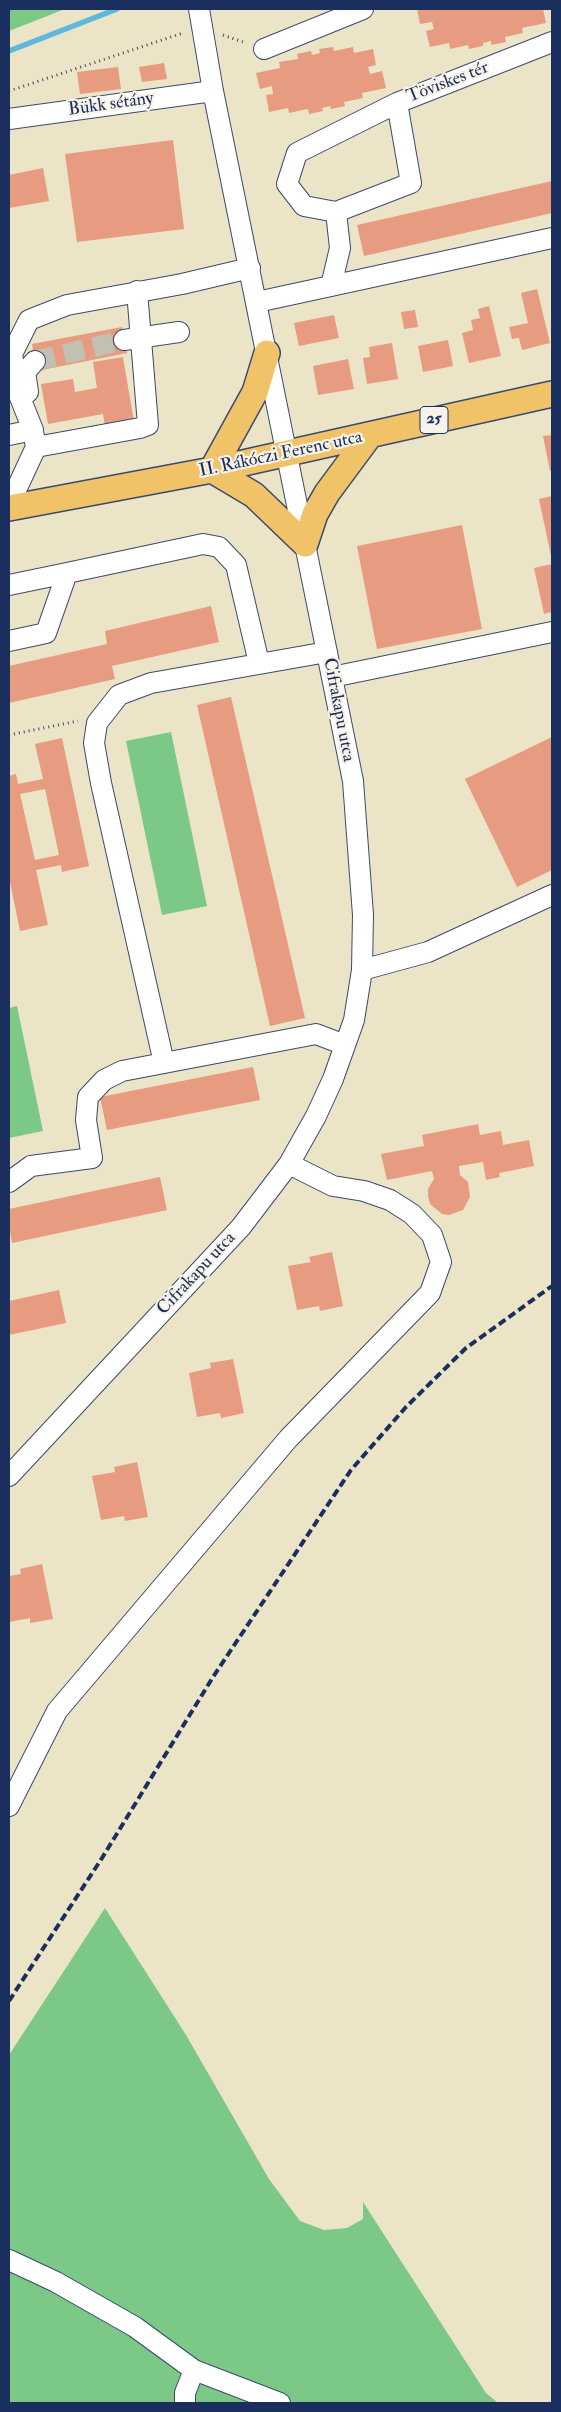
<!DOCTYPE html>
<meta charset="utf-8">
<style>
body{margin:0}
#map{position:relative;width:561px;height:2412px;overflow:hidden;background:#ece4c6;font-family:"IM FELL Double Pica",serif}
canvas{display:block}
.frame{position:absolute;inset:0;border:10px solid #1b2f5e;pointer-events:none}
</style>
<div id="map">
<canvas width="561" height="2412"></canvas>
<div class="frame"></div>
</div>
<script>
const c = document.querySelector('canvas').getContext('2d');
c.lineJoin = 'round';
function fillPath(path, color) { c.fillStyle = color; c.fill(path, 'evenodd'); }
const toPath = rows => new Path2D(rows.map(r => 'M' + r).join(''));
function stroke(path, color, width, dash) { c.strokeStyle = color; c.lineWidth = width; c.lineCap = dash ? 'butt' : 'round'; c.setLineDash(dash || []); c.stroke(path); }
function label(font, color, halo, rows, align = 'center') {
  c.font = font + ' "IM FELL Double Pica",serif'; c.lineWidth = 4.5; c.setLineDash([]); c.textBaseline = 'middle'; c.strokeStyle = halo; c.fillStyle = color; for (const [text, x, y, turn = 0] of rows) {
    c.save(); c.translate(x, y); c.rotate((+turn || 0) * Math.PI / 180); c.textAlign = isNaN(turn) ? turn : align; if (halo) c.strokeText(text, 0, 0); c.fillText(text, 0, 0); c.restore();
  }
}
fillPath(toPath([
 [9,9,65,9,9,31],
 [171,732,207,906,162,915,126,741],
 [17,1006,43,1131,9,1138,9,1008],
 [105,1908,186,2035,269,2179,300,2221,324,2230,347,2228,363,2219,363,2202,486,2393,498,2403,9,2403,9,2055]
]), '#7bc887');
stroke(toPath([
 [9,51,117,9]
]), '#5eb8dc', 5.5);
fillPath(toPath([
 [417,9,543,9,546,23,522,28,523,33,505,37,506,42,491,45,491,41,483,43,483,46,469,49,468,45,450,49,449,43,430,47,426,31,434,29,432,22,420,24],
 [333,47,334,51,353,47,354,53,373,49,376,65,368,67,370,74,382,71,386,88,362,93,363,98,344,102,345,106,331,109,330,106,322,108,323,111,309,114,308,109,289,113,288,108,269,112,266,95,273,94,272,86,260,89,256,73,280,68,279,62,298,59,297,54,311,51,312,55,320,53,319,49],
 [164,63,167,79,142,82,139,67],
 [118,67,121,89,80,94,77,72],
 [173,140,184,229,77,242,65,154],
 [43,168,49,201,9,208,9,175],
 [552,181,552,213,364,256,357,225],
 [537,289,550,343,522,350,519,338,512,339,509,327,528,323,521,293],
 [489,306,501,356,469,363,462,333,473,330,471,320,480,318,478,309],
 [415,310,418,327,404,329,401,312],
 [334,315,339,338,299,346,294,323],
 [122,327,127,353,37,371,32,344],
 [448,340,453,366,423,372,418,346],
 [392,343,398,379,367,384,363,358,370,357,369,347],
 [123,357,134,422,105,427,103,414,48,424,41,384,73,379,75,392,97,388,93,362],
 [348,359,354,389,318,395,313,366],
 [552,435,552,470,550,471,543,436],
 [552,496,552,556,551,556,539,499],
 [462,525,482,629,377,649,357,546],
 [552,564,552,612,544,614,534,568],
 [211,606,219,642,112,666,115,679,9,703,9,666,107,644,105,631],
 [231,697,305,1018,270,1026,197,705],
 [552,737,552,870,517,887,465,779],
 [62,738,89,866,62,872,61,865,36,870,48,925,20,931,9,877,9,776,16,774,18,784,43,779,35,744],
 [45,789,59,855,35,860,20,794],
 [253,1067,260,1100,107,1130,100,1097],
 [478,1124,480,1135,501,1131,503,1145,529,1140,534,1166,499,1173,500,1177,486,1180,483,1162,459,1166,460,1175,468,1182,470,1197,463,1210,449,1215,442,1214,430,1204,428,1196,428,1189,434,1179,432,1171,387,1180,381,1154,424,1146,422,1135],
 [160,1177,167,1210,12,1243,9,1225,9,1209],
 [332,1252,343,1306,320,1311,319,1306,297,1310,288,1266,311,1262,309,1257],
 [59,1290,66,1323,9,1335,9,1301],
 [233,1359,244,1413,221,1418,220,1413,197,1417,189,1373,211,1368,210,1363],
 [137,1462,148,1517,125,1521,124,1516,101,1520,92,1476,115,1472,114,1467],
 [42,1564,53,1619,30,1623,30,1618,9,1622,9,1576,21,1574,20,1569]
]), '#e79b81');
stroke(toPath([
 [35,361,124,340]
]), '#c2c0b1', 20, [20, 10]);
const minor = toPath([
 [264,49,363,9],
 [9,119,213,91],
 [336,212,304,206,287,184,297,153,397,103],
 [331,286,340,248,336,212,411,183,397,103,552,42],
 [257,302,552,238],
 [124,340,179,332],
 [28,392,25,372,35,361],
 [33,430,17,390,12,354,29,320,67,305,182,284,250,268],
 [9,435,33,430],
 [36,447,140,428,148,425,137,291],
 [9,505,36,447,34,436],
 [9,585,67,573],
 [9,641,46,633,67,573,203,544,219,547,236,565,259,663],
 [332,677,552,632],
 [362,970,428,952,552,895],
 [164,1063,101,783,94,743,97,723,119,695,151,683,327,652],
 [9,1182,31,1166,92,1158,86,1120,88,1097,104,1080,122,1071,316,1034,345,1045],
 [9,1476,241,1227,289,1164,316,1116,333,1079,354,1020,362,970,363,915,353,781,213,91,199,9],
 [9,1806,57,1711,288,1439,430,1293,441,1262,432,1235,412,1214,390,1200,364,1191,333,1186,289,1164],
 [9,2260,56,2282,135,2327,194,2370,280,2403],
 [185,2403,185,2393,194,2370]
]);
const major = toPath([
 [212,470,254,495,305,544,315,514,327,493,370,435],
 [212,470,255,392,267,353],
 [9,508,212,470,552,394]
]);
stroke(minor, '#3a4a6e', 22);
stroke(major, '#3a4a6e', 28);
stroke(toPath([
 [223,35,246,43],
 [9,91,183,33],
 [9,735,78,721]
]), '#3a4a6e', 3, [1, 4]);
stroke(minor, '#fff', 20);
stroke(major, '#f0c369', 25);
stroke(toPath([
 [9,2001,102,1858,213,1677,351,1470,406,1407,466,1348,552,1286]
]), '#1b2f5e', 4, [8, 4]);
for (const [x, y, w] of [
 [434,420,28]
]) { const box = new Path2D(); box.roundRect(x - w / 2, y - 13.5, w, 27, 4); c.fillStyle = '#f7f3e8'; c.fill(box); stroke(box, '#1b2f5e', 1); }
label('bold 16px', '#1b2f5e', null, [
 ["25",434,420]
]);
label('18px', '#1b2f5e', '#f7f3e8', [
 ["Töviskes tér",448,83,-21],
 ["Bükk sétány",111,105,-8],
 ["II. Rákóczi Ferenc utca",281,455,-12],
 ["Cifrakapu utca",338,710,79],
 ["Cifrakapu utca",197,1274,-47]
]);
</script>
